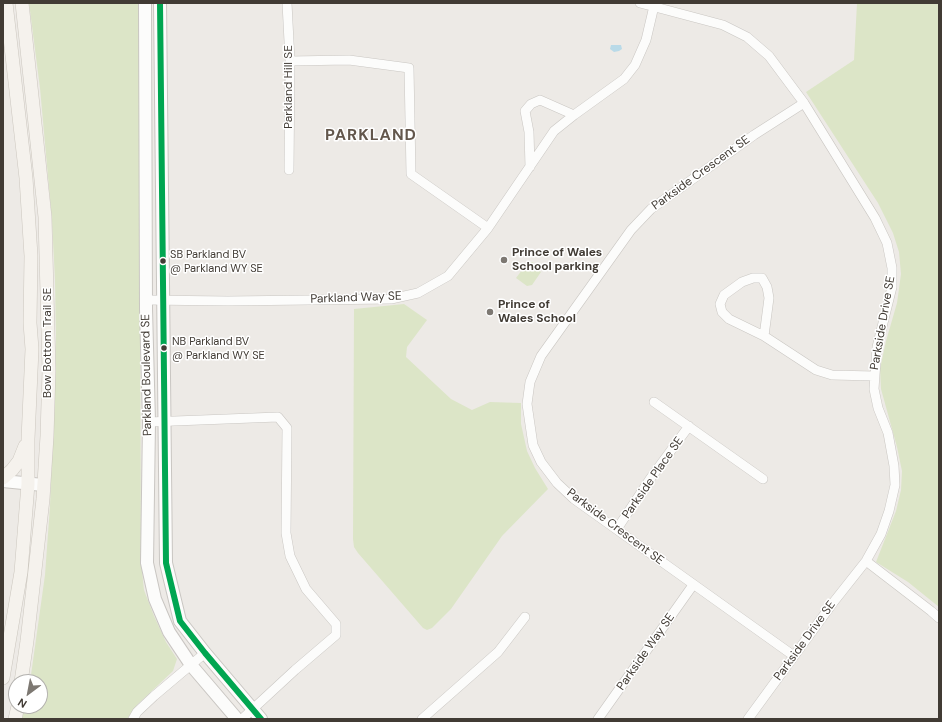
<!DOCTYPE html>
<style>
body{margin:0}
#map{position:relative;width:942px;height:722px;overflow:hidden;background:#edeae6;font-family:"DM Sans",sans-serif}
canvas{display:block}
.frame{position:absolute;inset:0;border:4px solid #413b34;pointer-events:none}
.north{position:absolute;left:8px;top:674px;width:40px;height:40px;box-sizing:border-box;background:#fff;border:1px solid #b3b1ae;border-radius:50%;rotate:212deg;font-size:11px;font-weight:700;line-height:16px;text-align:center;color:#413b34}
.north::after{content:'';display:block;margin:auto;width:14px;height:18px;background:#7d7872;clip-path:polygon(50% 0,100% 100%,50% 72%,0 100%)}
</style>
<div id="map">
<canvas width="942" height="722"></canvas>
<div class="frame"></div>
<div class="north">N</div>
</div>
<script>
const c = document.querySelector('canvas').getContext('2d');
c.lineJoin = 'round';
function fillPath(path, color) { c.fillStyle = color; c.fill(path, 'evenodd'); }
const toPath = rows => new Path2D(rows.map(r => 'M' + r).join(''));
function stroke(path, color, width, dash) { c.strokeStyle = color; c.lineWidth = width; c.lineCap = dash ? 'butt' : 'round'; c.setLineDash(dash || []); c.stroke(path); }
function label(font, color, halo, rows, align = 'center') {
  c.font = font + ' "DM Sans",sans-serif'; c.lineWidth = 3; c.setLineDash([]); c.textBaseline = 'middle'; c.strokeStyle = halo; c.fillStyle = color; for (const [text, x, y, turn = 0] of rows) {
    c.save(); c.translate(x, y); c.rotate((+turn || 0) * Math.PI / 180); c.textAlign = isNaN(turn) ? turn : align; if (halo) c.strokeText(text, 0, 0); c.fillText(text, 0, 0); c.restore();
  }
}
fillPath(toPath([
 [29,3,139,3,141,561,144,590,154,616,166,642,177,659,173,671,137,705,127,719,22,719,25,706,40,706,40,682,30,682,45,575,50,506,56,338,55,280,52,221,40,88],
 [857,3,939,3,939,607,908,582,876,562,896,511,901,490,902,471,897,447,881,389,880,369,886,341,897,303,901,274,899,252,893,233,878,203,806,92,854,60],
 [528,262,533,262,534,267,541,272,532,285,527,286,516,278],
 [404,304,427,320,407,347,406,357,451,399,472,410,490,402,521,403,521,424,527,451,535,468,548,489,502,536,451,609,432,628,427,630,423,628,358,553,354,547,353,539,354,309]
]), '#dce5c7');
fillPath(toPath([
 [611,45,621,45,622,49,619,51,614,52,610,49]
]), '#b9dae8');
const minor = toPath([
 [287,3,290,61,289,170],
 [640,3,723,25,747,37,769,56,804,103,875,218,887,243,892,268,892,287,877,347,874,389,878,408,888,433,894,466,895,485,889,511,881,534,866,561,832,604,748,719],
 [290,61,349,60,409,68,411,174,488,228],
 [530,167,529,132,525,111,531,104,540,100,574,115],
 [753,278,762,278,767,287,769,298,764,336,729,319,722,312,720,304,724,295,742,282,753,278],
 [146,300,228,301,391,299,418,293,448,276,488,228,554,131,574,115,624,79,635,65,646,40,654,6],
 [764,336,816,370,832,375,874,376],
 [654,402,763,479],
 [149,422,278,417,287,428,286,533,290,556,306,589,336,624,336,635,295,670,242,719],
 [617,529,650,479,689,426],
 [866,561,931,611,939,618],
 [794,656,574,499,557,483,541,462,533,445,527,404,530,382,541,356,631,230,651,209,754,135,804,103],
 [133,719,137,712,154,696,205,653],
 [422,719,498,652,525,617],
 [598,719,693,585]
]);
const tertiary = toPath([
 [145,3,146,309,149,422,147,563,155,599,169,632,191,665,237,719],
 [160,3,166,563,180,621,205,653,261,719],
 [3,481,43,485]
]);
const secondary = toPath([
 [3,478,12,470,19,461,25,446],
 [3,678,21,572,28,484,28,439,32,349,30,323,31,256,26,178,6,3],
 [21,682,27,641,43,499,47,436,49,370,45,217,22,3],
 [15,719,18,706]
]);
stroke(minor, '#c9c6c2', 10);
stroke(tertiary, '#c9c6c2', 14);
stroke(secondary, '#cbc6be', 14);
stroke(minor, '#fcfcfb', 9);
stroke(tertiary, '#fcfcfb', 12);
stroke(secondary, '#f5f2ed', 13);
stroke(toPath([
 [160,3,166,563,180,621,205,653,261,719]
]), '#00a651', 6);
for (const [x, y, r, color] of [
 [504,260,4,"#7d7872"],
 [163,261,3.5,"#413b34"],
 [490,312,4,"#7d7872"],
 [164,348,3.5,"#413b34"]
]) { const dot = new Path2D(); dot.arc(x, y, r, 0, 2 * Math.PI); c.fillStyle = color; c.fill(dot); stroke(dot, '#fff', 1.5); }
label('11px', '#413b34', '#fff', [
 ["SB Parkland BV",170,255],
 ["@ Parkland WY SE",170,269],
 ["NB Parkland BV",172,342],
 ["@ Parkland WY SE",172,356]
], 'left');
label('12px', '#413b34', '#fff', [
 ["Parkland Hill SE",289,87,-90],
 ["Parkside Crescent SE",701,173,-36],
 ["Parkland Way SE",356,298,-2],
 ["Parkside Drive SE",883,323,-80],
 ["Bow Bottom Trail SE",48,343,-90],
 ["Parkland Boulevard SE",147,375,-91],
 ["Parkside Place SE",653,478,-55],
 ["Parkside Crescent SE",615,527,37],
 ["Parkside Drive SE",805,641,-54],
 ["Parkside Way SE",646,652,-55]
]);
label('bold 12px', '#413b34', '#fff', [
 ["Prince of Wales",512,253],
 ["School parking",512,267],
 ["Prince of",498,305],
 ["Wales School",498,319]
], 'left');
c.letterSpacing = '1px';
label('bold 16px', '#63574c', '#fff', [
 ["PARKLAND",371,136]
]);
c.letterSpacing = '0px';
</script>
